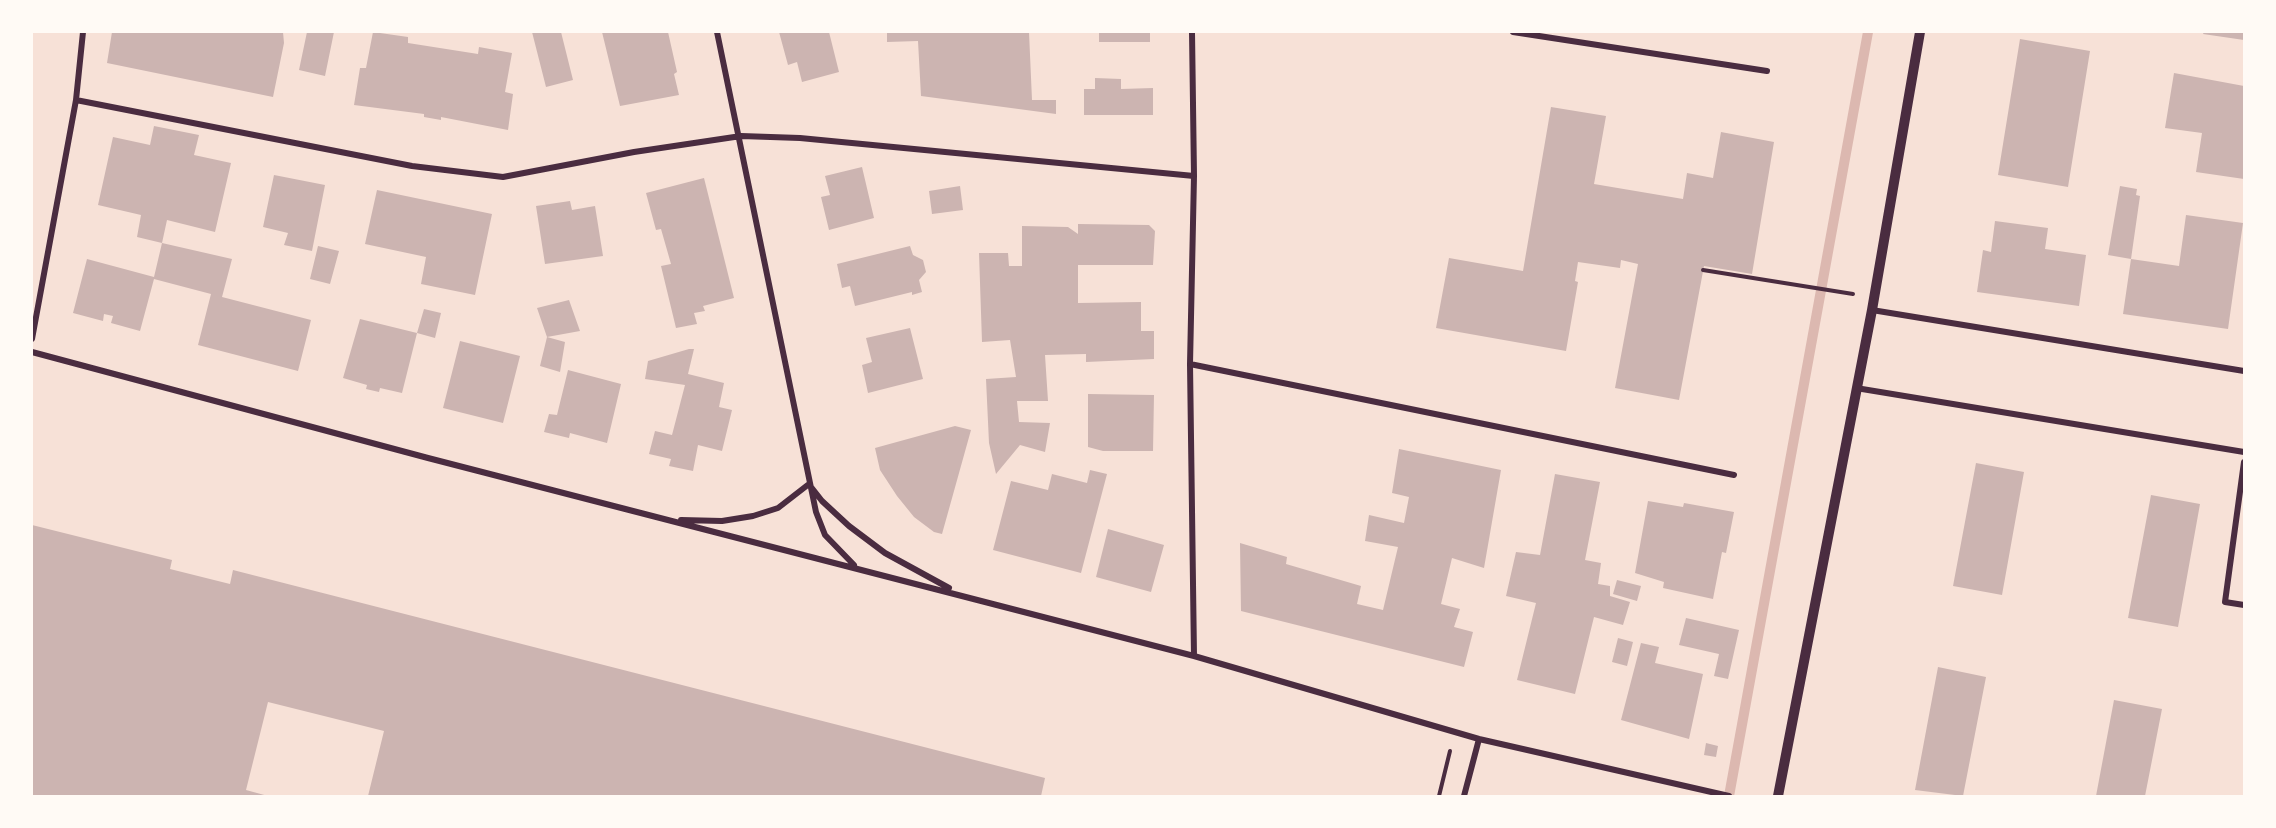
<!DOCTYPE html>
<style>
body{margin:0}
#map{position:relative;width:2276px;height:828px;overflow:hidden;background:#f7e1d7;font-family:Lora,serif}
canvas{display:block}
.frame{position:absolute;inset:0;border:33px solid #fffaf5;pointer-events:none}
</style>
<div id="map">
<canvas width="2276" height="828"></canvas>
<div class="frame"></div>
</div>
<script>
const c = document.querySelector('canvas').getContext('2d');
c.lineJoin = 'round';
const toPath = rows => new Path2D(rows.map(r => 'M' + r).join(''));
function stroke(path, color, width, dash) { c.strokeStyle = color; c.lineWidth = width; c.lineCap = dash ? 'butt' : 'round'; c.setLineDash(dash || []); c.stroke(path); }
function fillPath(path, color) { c.fillStyle = color; c.fill(path, 'evenodd'); }
stroke(toPath([
 [1729,796,1868,32]
]), '#dcb8b0', 10);
fillPath(toPath([
 [112,32,283,32,284,43,273,97,107,63],
 [307,32,334,32,325,76,299,70],
 [373,32,408,37,408,43,478,54,479,47,512,53,505,92,513,94,508,130,441,117,441,120,424,117,424,114,354,105,360,68,366,68],
 [532,32,561,32,573,80,546,87],
 [602,32,668,32,677,72,674,74,679,95,620,106],
 [779,32,829,32,839,72,802,82,797,62,788,65],
 [887,32,1029,32,1032,100,1056,100,1056,114,921,96,918,41,887,42],
 [1099,32,1150,32,1150,42,1099,42],
 [2204,32,2244,32,2244,40,2203,34],
 [2020,39,2090,51,2068,187,1998,175],
 [2174,73,2244,86,2244,179,2196,172,2202,133,2165,128],
 [1095,78,1121,79,1121,89,1153,88,1153,115,1084,115,1084,89,1095,89],
 [1551,107,1606,116,1594,184,1683,199,1687,173,1713,178,1721,132,1774,142,1752,274,1704,266,1679,400,1615,388,1638,264,1621,260,1620,268,1578,262,1575,281,1578,282,1566,351,1436,328,1449,258,1523,271],
 [154,126,199,135,194,155,231,163,215,232,167,220,162,243,232,259,222,297,311,320,298,371,198,345,211,294,154,279,140,331,111,323,113,316,104,314,103,321,73,313,87,259,154,277,162,243,137,237,141,215,98,205,113,137,150,145],
 [862,167,874,218,829,230,821,197,830,195,825,176],
 [274,175,325,185,312,251,284,245,288,233,263,227],
 [704,178,734,298,703,306,705,311,694,313,697,324,676,328,661,266,671,264,661,229,656,230,646,193],
 [960,186,963,210,932,214,929,191],
 [2120,186,2137,189,2136,195,2140,196,2131,259,2108,255],
 [377,190,492,214,475,295,421,284,426,257,365,244],
 [570,201,572,210,595,206,603,256,545,264,536,206],
 [2186,215,2243,223,2228,329,2123,314,2131,259,2179,266],
 [1995,221,2048,228,2045,249,2086,255,2079,306,1977,292,1983,250,1991,252],
 [1078,224,1149,225,1155,231,1153,265,1078,265,1078,303,1141,302,1141,331,1154,331,1154,359,1086,362,1086,354,1045,355,1048,401,1017,401,1019,422,1050,423,1045,452,1020,445,996,474,989,443,986,379,1016,377,1010,340,982,342,979,253,1008,253,1009,266,1022,266,1022,226,1068,227,1078,234],
 [318,246,339,251,330,284,310,279],
 [910,246,913,255,923,260,926,272,919,280,922,292,912,295,912,292,855,306,850,286,842,288,837,264],
 [569,300,580,331,547,337,537,308],
 [424,309,441,313,435,338,417,333],
 [360,319,417,333,402,393,380,388,379,392,366,389,367,385,343,378],
 [910,328,923,379,868,393,862,365,872,362,866,338],
 [547,337,565,342,560,372,540,366],
 [460,341,520,356,503,423,443,408],
 [689,349,694,349,688,374,724,383,719,407,732,410,722,451,698,445,693,471,669,466,671,459,649,454,655,431,672,435,685,385,645,379,648,361],
 [568,370,621,384,607,443,570,433,569,438,544,432,549,414,557,415],
 [1088,394,1154,395,1153,451,1103,451,1088,447],
 [955,426,971,430,942,534,934,532,914,517,897,496,880,470,875,448],
 [1399,449,1501,470,1484,568,1452,558,1441,604,1460,609,1454,627,1473,632,1464,667,1241,611,1240,543,1287,557,1286,564,1361,586,1357,604,1383,610,1398,547,1365,541,1369,515,1404,523,1409,497,1392,493],
 [1976,463,2024,472,2002,595,1953,586],
 [1090,470,1107,474,1081,573,993,550,1011,481,1048,490,1052,474,1087,483],
 [1555,474,1600,482,1585,560,1601,563,1598,584,1610,586,1610,596,1630,602,1623,625,1594,617,1575,694,1517,680,1536,603,1506,596,1516,552,1540,555],
 [2151,495,2200,504,2178,627,2128,618],
 [1648,501,1683,507,1684,503,1734,512,1726,553,1722,552,1713,599,1663,588,1664,582,1635,573],
 [32,525,172,560,170,569,230,584,233,570,1045,778,1041,796,368,796,384,731,268,702,246,790,268,796,32,796],
 [1108,529,1164,545,1151,592,1096,577],
 [1617,580,1641,586,1637,601,1613,594],
 [1686,618,1739,630,1728,679,1714,676,1719,654,1679,645],
 [1618,638,1633,642,1627,666,1612,662],
 [1641,643,1659,647,1655,663,1703,674,1689,739,1621,720],
 [1938,667,1986,677,1963,796,1915,790],
 [2114,700,2162,709,2145,796,2096,796],
 [1706,743,1718,746,1716,757,1704,755]
]), '#ccb4b1');
stroke(toPath([
 [1703,270,1853,294],
 [1439,796,1450,751]
]), '#4a2c40', 4);
stroke(toPath([
 [717,32,816,512,825,535,854,565],
 [1192,32,1194,176,1190,364,1194,656],
 [1513,32,1767,71],
 [76,100,83,32],
 [1872,310,2244,371],
 [32,339,76,100,412,166,503,177,634,152,741,136,800,138,1194,176],
 [32,352,428,458,1194,656,1479,739,1729,796],
 [1190,364,1734,475],
 [1856,388,2244,452],
 [2244,462,2225,602,2244,605],
 [811,487,822,501,849,526,885,553,949,588],
 [681,520,722,521,753,516,778,508,809,484],
 [1464,796,1479,739]
]), '#4a2c40', 6);
stroke(toPath([
 [1778,796,1872,310,1920,32]
]), '#4a2c40', 10);
</script>
